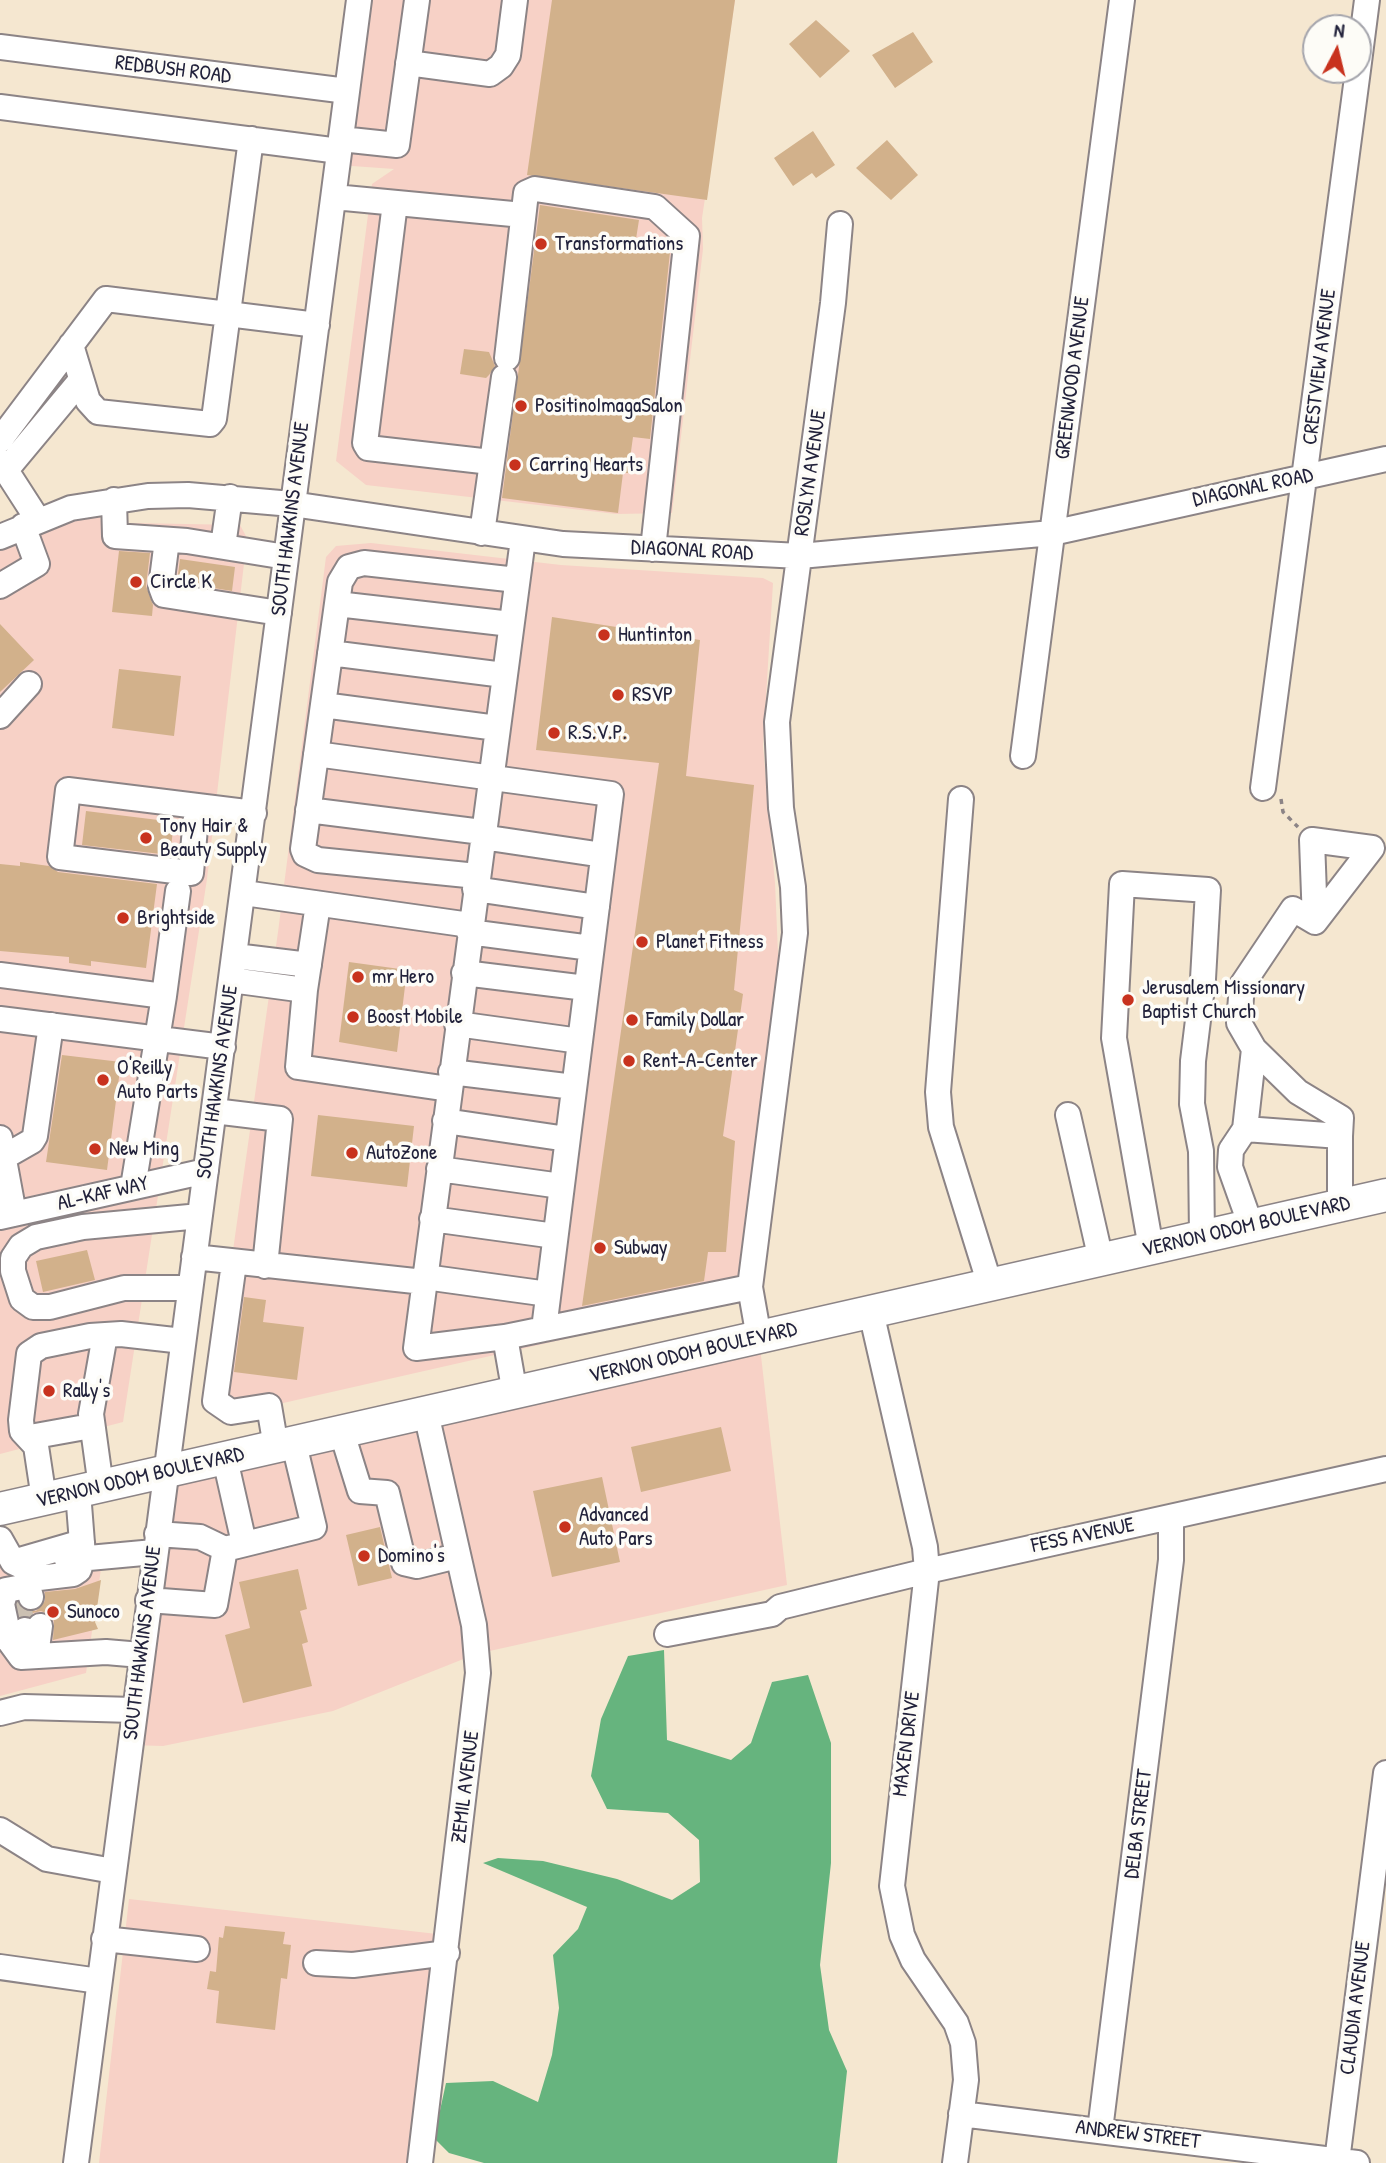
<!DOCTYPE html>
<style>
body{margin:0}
#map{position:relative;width:1386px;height:2163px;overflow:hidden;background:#f5e7d0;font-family:"Patrick Hand",sans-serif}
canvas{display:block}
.north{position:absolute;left:1302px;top:14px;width:70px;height:70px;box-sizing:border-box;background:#fdfcf7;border:2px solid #a5a5ac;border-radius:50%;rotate:7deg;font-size:19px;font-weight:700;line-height:28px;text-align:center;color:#22223b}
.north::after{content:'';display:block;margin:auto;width:24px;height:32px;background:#c8321e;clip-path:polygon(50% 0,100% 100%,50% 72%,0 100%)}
</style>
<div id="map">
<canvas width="1386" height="2163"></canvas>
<div class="north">N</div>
</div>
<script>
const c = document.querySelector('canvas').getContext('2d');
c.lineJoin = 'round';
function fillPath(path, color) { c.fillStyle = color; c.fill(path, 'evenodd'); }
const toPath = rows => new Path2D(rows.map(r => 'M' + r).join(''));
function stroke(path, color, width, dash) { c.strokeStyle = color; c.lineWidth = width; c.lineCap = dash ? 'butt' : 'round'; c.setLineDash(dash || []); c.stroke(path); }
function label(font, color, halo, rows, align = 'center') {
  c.font = font + ' "Patrick Hand",sans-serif'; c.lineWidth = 7; c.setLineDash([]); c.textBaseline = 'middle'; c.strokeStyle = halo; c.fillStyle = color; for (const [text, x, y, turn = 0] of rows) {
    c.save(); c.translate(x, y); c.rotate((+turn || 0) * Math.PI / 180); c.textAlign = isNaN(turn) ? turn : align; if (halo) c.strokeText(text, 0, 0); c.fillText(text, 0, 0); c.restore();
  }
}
fillPath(toPath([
 [359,0,735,0,702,218,703,249,672,513,616,514,366,485,336,461,372,184,394,169,338,165],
 [99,512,102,526,131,523,240,525,247,538,207,879,123,1422,0,1454,0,551,18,539],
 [371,543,561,565,763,578,773,583,763,746,775,883,779,977,741,1283,728,1302,226,1416,211,1406,278,932,326,557,336,546],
 [759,1338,787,1585,476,1654,333,1711,163,1746,129,1745,165,1473],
 [92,1539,104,1548,86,1673,0,1696,0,1556],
 [129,1899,437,1934,411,2163,99,2163]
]), '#f7d1c6');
fillPath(toPath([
 [664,1650,667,1740,731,1760,751,1743,772,1682,808,1675,831,1743,831,1863,820,1965,829,2030,847,2071,837,2163,484,2163,449,2153,434,2138,446,2083,493,2081,538,2102,552,2055,559,2008,553,1955,578,1929,587,1907,483,1863,498,1858,543,1861,617,1879,672,1900,700,1882,699,1840,668,1813,607,1809,591,1776,601,1719,628,1656]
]), '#66b47e');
fillPath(toPath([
 [552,0,735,0,707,200,527,175],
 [816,20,850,51,820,78,789,44],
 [913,32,933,62,895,88,872,55],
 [813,131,835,165,816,178,812,173,793,186,774,158],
 [887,140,918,175,891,200,856,168],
 [540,205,639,220,636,239,671,243,650,439,633,437,628,473,623,473,618,513,502,498],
 [464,349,489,352,495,366,489,375,486,378,460,374],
 [119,551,150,553,146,586,153,605,152,616,112,612],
 [180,559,235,567,232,591,177,582],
 [552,617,700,640,686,776,754,785,734,990,743,994,723,1136,735,1141,726,1252,708,1252,704,1281,582,1306,659,763,536,750],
 [0,624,34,660,0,692],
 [119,669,181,676,174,736,112,728],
 [86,811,174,822,170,855,82,845],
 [20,862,49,866,58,872,157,884,146,968,91,961,91,966,69,963,69,957,0,951,0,864,20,866],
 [349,962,407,970,397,1052,339,1042],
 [62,1055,121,1062,107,1170,46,1162],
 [318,1115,414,1126,407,1187,311,1176],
 [87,1250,95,1280,43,1292,36,1261],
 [244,1297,266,1300,263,1322,304,1327,297,1380,234,1372],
 [721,1427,731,1471,641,1492,631,1447],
 [602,1477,620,1562,552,1577,533,1491],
 [380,1527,392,1578,358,1586,346,1535],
 [298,1569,307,1609,300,1611,308,1642,302,1644,312,1686,243,1703,225,1635,250,1628,239,1582],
 [101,1580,95,1622,98,1629,53,1640,54,1621,48,1614,41,1611,20,1616,18,1603,27,1611,36,1611,45,1601,45,1592,75,1589],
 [225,1926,285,1932,283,1944,291,1945,287,1979,281,1978,275,2030,216,2023,219,1991,207,1989,210,1971,216,1972,219,1937,223,1938]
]), '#d2b18b');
stroke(toPath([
 [17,1600,25,1630]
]), '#cbc0b2', 24, [24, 12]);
const minor = toPath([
 [0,47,347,91],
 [408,63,490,74,501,66,508,55,515,0],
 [1358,70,1367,0],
 [0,107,339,151],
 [341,139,397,145,417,0],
 [334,197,523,215],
 [395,203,365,443,368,448,491,462],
 [71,345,88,401,98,412,210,424,214,419,251,139],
 [507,358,526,193,535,189,655,207,687,236,653,549],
 [0,440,106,299,317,325],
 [0,461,38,520],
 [6,470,81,380],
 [114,500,115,536,187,541,286,557],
 [482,533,504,377],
 [0,537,71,508,148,496,188,495,292,504,563,544,800,556,1052,533,1386,459],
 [167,540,161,587,164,595,279,613],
 [223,546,230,497],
 [0,586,37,564,23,526],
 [337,604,511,624],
 [330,653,504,675],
 [323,705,497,728],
 [0,716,29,684],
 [316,754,611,794,544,1329],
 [1023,756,1122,0],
 [1263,788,1358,70],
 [961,799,938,1092,941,1127,990,1285],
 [197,806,191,873,60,857,68,790,254,813],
 [308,810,482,832],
 [482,837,603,855],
 [477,876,318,860,305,854,303,849,340,582,349,567,364,563,517,580],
 [475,889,597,907],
 [244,893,470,925],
 [318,904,305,990,298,1067,449,1089],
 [469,932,591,948],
 [235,956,309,965],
 [464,973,586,988],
 [0,975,164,996,178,891],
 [231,980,305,990],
 [0,1019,223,1047],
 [457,1024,580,1041],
 [1254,1049,1298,1092,1341,1118,1340,1136],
 [451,1072,574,1087],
 [214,1111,280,1119,265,1266],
 [1068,1115,1101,1260],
 [445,1121,567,1139],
 [1245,1129,1254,1049,1239,1023,1242,985,1293,909,1315,922,1312,840,1372,848,1315,922],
 [0,1138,14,1214],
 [4,1157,32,1141,35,1136,51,1025],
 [439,1169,561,1186],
 [133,1187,164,996],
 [0,1217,206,1171],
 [432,1219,555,1236],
 [1251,1226,1230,1167,1231,1150,1245,1129,1340,1136,1340,1205],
 [1151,1248,1114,1038,1122,884,1208,890,1203,979,1193,1061,1192,1104,1201,1151,1202,1237],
 [194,1257,424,1282],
 [234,1263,215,1401,231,1412,269,1406,276,1447],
 [425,1277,548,1294],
 [750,1287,795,933,793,887,781,808,777,722,833,303,840,224],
 [190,1288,124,1288,50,1307,33,1307,22,1299,13,1271,13,1258,21,1246,36,1237,83,1227,200,1216],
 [871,1312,925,1547,927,1571,892,1886,902,1935,913,1960,956,2023,963,2043,966,2080,955,2163],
 [505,1337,750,1287,759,1338],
 [515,1394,505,1337,416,1348,523,539],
 [342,1433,360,1491,387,1493,404,1563,417,1566,457,1556],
 [30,1437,91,1426],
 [225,1459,244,1543],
 [101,1487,91,1414,105,1335],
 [44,1499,36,1446,22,1431,21,1420,29,1354,41,1346,90,1336,121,1334,183,1341],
 [157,1534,200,1537,225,1549,314,1527,294,1444],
 [0,1539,13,1562,26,1568],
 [67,1560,154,1552],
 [13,1562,82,1542],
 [33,1571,39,1578,73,1574,79,1570,83,1556,78,1492],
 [31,1597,28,1586,6,1590,2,1604,10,1642,21,1657,106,1652,141,1655],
 [148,1600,215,1605,225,1549],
 [25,1630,38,1641,40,1626],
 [667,1634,772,1614,780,1607,927,1571,1386,1469],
 [0,1713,24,1707,134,1710],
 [0,1830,47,1859,113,1871],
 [104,1939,197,1949],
 [316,1963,353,1965,447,1953],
 [0,1967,99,1981],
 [961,2114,1357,2163],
 [1100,2130,1171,1560,1171,1517],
 [1337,2161,1386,1773],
 [76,2163,359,0],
 [420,2163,478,1673,474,1625,426,1413]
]);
const major = toPath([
 [0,1509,1386,1195]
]);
stroke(minor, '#8c8486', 28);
stroke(major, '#8c8486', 35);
stroke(toPath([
 [1281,799,1283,812,1298,827]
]), '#8c8486', 3.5, [5, 5]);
stroke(minor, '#fff', 24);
stroke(major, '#fff', 32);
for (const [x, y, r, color] of [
 [541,244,7,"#c8321e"],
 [521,406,7,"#c8321e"],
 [515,465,7,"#c8321e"],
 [136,582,7,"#c8321e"],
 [604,635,7,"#c8321e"],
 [618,695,7,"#c8321e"],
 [554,733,7,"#c8321e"],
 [146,838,7,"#c8321e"],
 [123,918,7,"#c8321e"],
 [642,942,7,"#c8321e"],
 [358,977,7,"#c8321e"],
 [1128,1000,7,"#c8321e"],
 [353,1017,7,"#c8321e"],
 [632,1020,7,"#c8321e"],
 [629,1061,7,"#c8321e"],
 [103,1080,7,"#c8321e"],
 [95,1149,7,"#c8321e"],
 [352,1153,7,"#c8321e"],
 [600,1248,7,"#c8321e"],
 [49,1391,7,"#c8321e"],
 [565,1527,7,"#c8321e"],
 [364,1556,7,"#c8321e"],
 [53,1612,7,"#c8321e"]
]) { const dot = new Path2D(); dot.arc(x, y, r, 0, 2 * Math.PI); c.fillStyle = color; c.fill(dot); stroke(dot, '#fdfcf7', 2.5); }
label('21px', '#22223b', '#fdfcf7', [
 ["REDBUSH ROAD",173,70,7],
 ["CRESTVIEW AVENUE",1320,367,-83],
 ["GREENWOOD AVENUE",1073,378,-83],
 ["ROSLYN AVENUE",811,473,-82],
 ["DIAGONAL ROAD",1253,488,-12],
 ["SOUTH HAWKINS AVENUE",291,519,-83],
 ["DIAGONAL ROAD",692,551,3],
 ["SOUTH HAWKINS AVENUE",218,1082,-82],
 ["AL-KAF WAY",103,1194,-13],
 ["VERNON ODOM BOULEVARD",1246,1227,-13],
 ["VERNON ODOM BOULEVARD",693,1353,-13],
 ["VERNON ODOM BOULEVARD",140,1478,-13],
 ["FESS AVENUE",1083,1536,-12],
 ["SOUTH HAWKINS AVENUE",143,1643,-83],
 ["MAXEN DRIVE",907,1744,-83],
 ["ZEMIL AVENUE",466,1787,-83],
 ["DELBA STREET",1139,1824,-83],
 ["CLAUDIA AVENUE",1356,2008,-83],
 ["ANDREW STREET",1138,2135,7]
]);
label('21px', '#22223b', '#fdfcf7', [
 ["Transformations",555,244],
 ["PositinoImagaSalon",535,406],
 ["Carring Hearts",529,465],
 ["Circle K",150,582],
 ["Huntinton",618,635],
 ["RSVP",632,695],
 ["R.S.V.P.",568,733],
 ["Tony Hair &",160,826],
 ["Beauty Supply",160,850],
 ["Brightside",137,918],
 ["Planet Fitness",656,942],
 ["mr Hero",372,977],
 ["Jerusalem Missionary",1142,988],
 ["Baptist Church",1142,1012],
 ["Boost Mobile",367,1017],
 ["Family Dollar",646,1020],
 ["Rent-A-Center",643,1061],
 ["O'Reilly",117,1068],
 ["Auto Parts",117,1092],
 ["New Ming",109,1149],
 ["AutoZone",366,1153],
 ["Subway",614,1248],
 ["Rally's",63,1391],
 ["Advanced",579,1515],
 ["Auto Pars",579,1539],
 ["Domino's",378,1556],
 ["Sunoco",67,1612]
], 'left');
</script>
